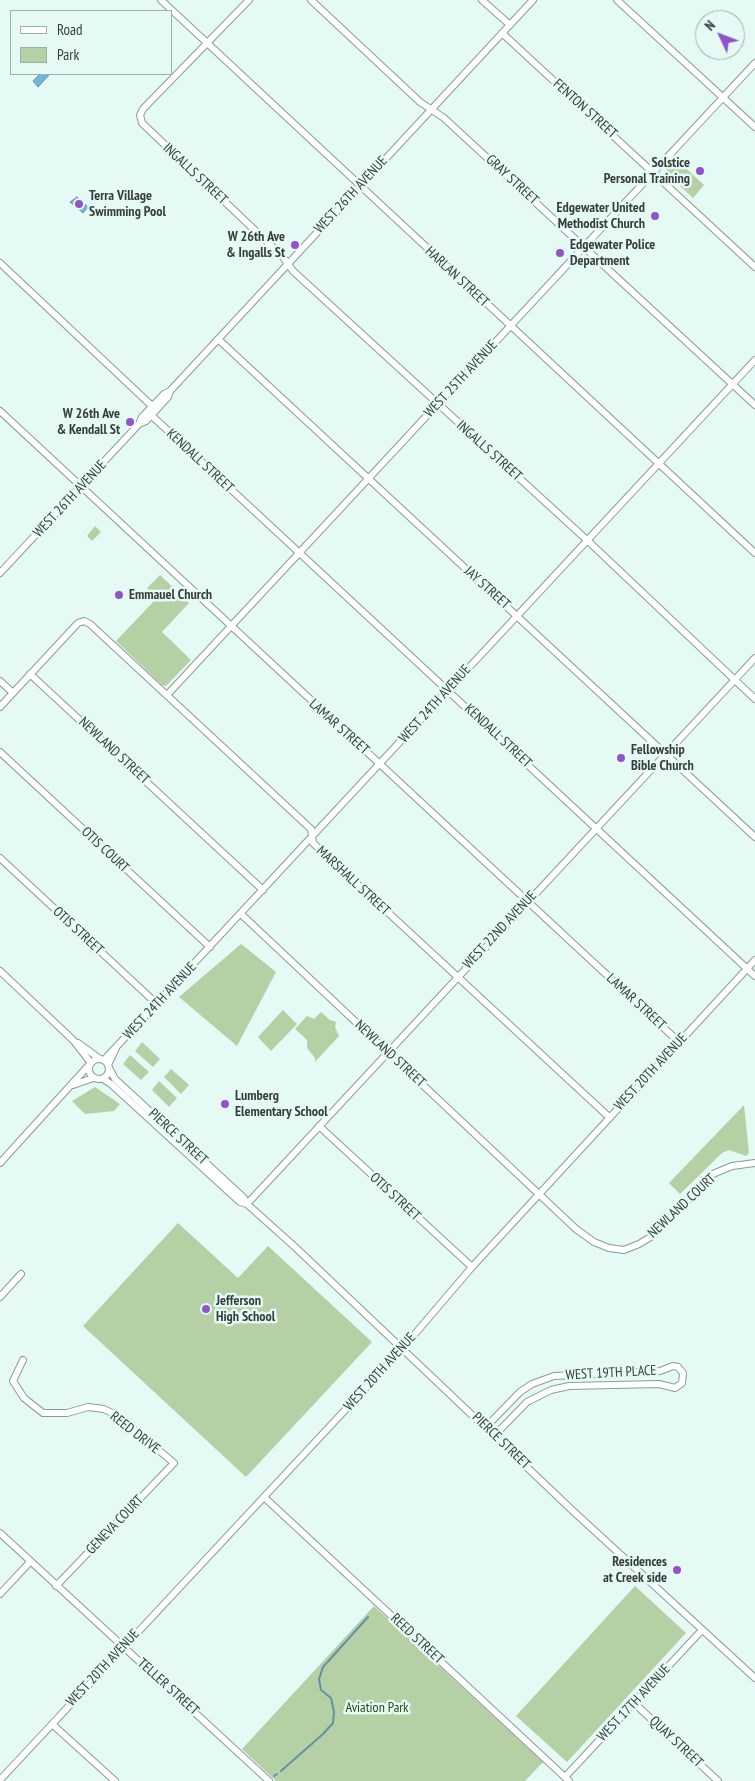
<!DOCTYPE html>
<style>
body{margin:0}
#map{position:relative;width:755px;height:1781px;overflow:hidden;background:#e5f9f5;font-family:"PT Sans Narrow",sans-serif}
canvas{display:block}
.legend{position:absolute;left:10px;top:10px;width:162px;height:65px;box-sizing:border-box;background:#e5f9f5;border:1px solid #9fafab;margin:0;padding:6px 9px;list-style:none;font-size:15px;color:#373f3d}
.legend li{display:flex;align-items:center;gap:10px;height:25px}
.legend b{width:25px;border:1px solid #9fafab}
.north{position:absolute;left:695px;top:10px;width:50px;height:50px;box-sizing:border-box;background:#e5f9f5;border:1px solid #9fafab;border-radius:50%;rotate:313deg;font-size:14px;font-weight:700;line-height:20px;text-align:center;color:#373f3d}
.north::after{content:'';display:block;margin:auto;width:18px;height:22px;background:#9153c9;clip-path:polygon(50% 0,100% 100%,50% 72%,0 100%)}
</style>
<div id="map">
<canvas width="755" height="1781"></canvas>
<ul class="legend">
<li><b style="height:6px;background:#fff"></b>Road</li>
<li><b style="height:14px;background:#b4d0a4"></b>Park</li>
</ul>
<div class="north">N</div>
</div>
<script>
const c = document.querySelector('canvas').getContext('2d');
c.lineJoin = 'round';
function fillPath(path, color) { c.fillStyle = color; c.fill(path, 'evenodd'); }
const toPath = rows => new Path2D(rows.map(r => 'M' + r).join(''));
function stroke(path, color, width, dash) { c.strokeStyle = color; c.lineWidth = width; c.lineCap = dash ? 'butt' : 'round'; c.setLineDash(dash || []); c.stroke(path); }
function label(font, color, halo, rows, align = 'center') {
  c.font = font + ' "PT Sans Narrow",sans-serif'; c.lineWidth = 5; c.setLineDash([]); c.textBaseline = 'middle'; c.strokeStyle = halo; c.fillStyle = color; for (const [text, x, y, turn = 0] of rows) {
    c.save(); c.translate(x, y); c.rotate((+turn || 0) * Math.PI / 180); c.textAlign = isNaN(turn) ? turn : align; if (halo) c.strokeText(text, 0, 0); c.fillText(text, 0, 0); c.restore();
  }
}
fillPath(toPath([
 [677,160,704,185,693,198,665,172],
 [95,526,101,532,92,541,87,536],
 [160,575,189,603,162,632,191,660,166,686,162,685,116,641,157,598,147,588],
 [241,944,276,972,237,1046,179,997],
 [283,1010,297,1024,271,1051,258,1037],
 [321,1012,330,1020,336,1022,335,1027,339,1036,315,1062,315,1058,307,1048,307,1040,295,1029,307,1016,314,1019],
 [142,1042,160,1059,153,1067,135,1051],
 [130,1055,149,1072,141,1080,123,1064],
 [171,1069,189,1085,181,1094,164,1077],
 [159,1081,177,1098,169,1107,152,1090],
 [95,1087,120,1104,114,1111,85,1114,72,1101],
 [744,1105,749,1153,746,1156,729,1150,722,1153,680,1194,669,1183],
 [178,1223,238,1278,268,1246,372,1342,246,1477,83,1326],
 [635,1586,686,1633,567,1762,516,1716],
 [374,1606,543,1762,525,1781,276,1781,242,1749]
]), '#b4d0a4');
const water = toPath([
 [40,74,49,75,38,87,33,81,40,74],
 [77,197,88,207,83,213,70,202,77,197]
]);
fillPath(water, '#74b6d7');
stroke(water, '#6292a9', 1);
stroke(toPath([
 [281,1771,323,1734,333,1723,334,1712,331,1698,321,1690,319,1679,323,1667,368,1617],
 [274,1776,277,1774]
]), '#6292a9', 2);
const minor = toPath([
 [161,0,755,553],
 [249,0,143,109,140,115,142,123,283,257,293,271,588,541,755,699],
 [311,0,420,102,444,118,755,405],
 [482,0,510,25],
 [617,0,755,127],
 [502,33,755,267],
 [0,263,152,406],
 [218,339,755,837],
 [0,411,679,1042],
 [151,415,755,976],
 [139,424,146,421,168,397,170,391],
 [0,573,139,424,142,417,164,394,170,391,533,0],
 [30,674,263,890],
 [0,681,13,693],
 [167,695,755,63],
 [0,707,78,623,84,621,90,624,311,829,313,843,609,1117],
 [0,752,210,947],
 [0,858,157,1004],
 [241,914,576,1229,594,1242,609,1248,624,1250,639,1244,654,1235,713,1174,732,1166,755,1163],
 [0,971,73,1040,91,1063],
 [78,1043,100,1059],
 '89 1069a10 10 0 1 1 20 0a10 10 0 1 1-20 0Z',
 [104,1060,755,360],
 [108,1065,116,1048],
 [109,1068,115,1079,244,1198,247,1204,295,1247,573,1511,755,1678],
 [103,1079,111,1084,240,1202,247,1204],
 [73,1085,93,1078],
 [319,1126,472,1267],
 [0,1163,89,1065],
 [247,1204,755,658],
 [0,1297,21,1274],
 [23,1360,13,1381,24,1398,43,1413,67,1413,88,1407,104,1409,118,1416,174,1463,56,1586],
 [486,1427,520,1392,532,1384,554,1376,660,1371,673,1366,678,1367,683,1373,682,1383,675,1388,659,1384,569,1386,551,1390,527,1402,495,1435],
 [264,1497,569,1781],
 [0,1533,269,1781],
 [0,1594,30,1562],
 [634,1703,718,1781],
 [52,1724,115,1781],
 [565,1777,702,1630],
 [0,1780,402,1349,472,1267,755,960]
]);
stroke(minor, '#899c98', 8);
stroke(minor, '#fff', 6);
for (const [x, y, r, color] of [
 [700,171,5,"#9153c9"],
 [79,204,5,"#9153c9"],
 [655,216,5,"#9153c9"],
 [295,245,5,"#9153c9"],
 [560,253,5,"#9153c9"],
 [130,422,5,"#9153c9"],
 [119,595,5,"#9153c9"],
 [621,758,5,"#9153c9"],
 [225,1104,5,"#9153c9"],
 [206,1309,5,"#9153c9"],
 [677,1570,5,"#9153c9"]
]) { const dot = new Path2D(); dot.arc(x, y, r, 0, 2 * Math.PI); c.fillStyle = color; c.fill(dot); stroke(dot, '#e5f9f5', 2); }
label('14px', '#373f3d', '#e5f9f5', [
 ["FENTON STREET",585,109,42],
 ["INGALLS STREET",195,174,43],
 ["GRAY STREET",512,180,43],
 ["WEST 26TH AVENUE",351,195,-47],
 ["HARLAN STREET",457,277,43],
 ["WEST 25TH AVENUE",461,379,-47],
 ["INGALLS STREET",489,451,42],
 ["KENDALL STREET",200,461,43],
 ["WEST 26TH AVENUE",70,499,-47],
 ["JAY STREET",487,588,42],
 ["WEST 24TH AVENUE",435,704,-48],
 ["LAMAR STREET",339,727,42],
 ["KENDALL STREET",498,736,43],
 ["NEWLAND STREET",114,751,43],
 ["OTIS COURT",105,850,43],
 ["MARSHALL STREET",353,881,43],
 ["WEST 22ND AVENUE",500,930,-47],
 ["OTIS STREET",78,931,43],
 ["WEST 24TH AVENUE",160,1001,-47],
 ["LAMAR STREET",636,1002,43],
 ["NEWLAND STREET",390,1054,43],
 ["WEST 20TH AVENUE",651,1072,-47],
 ["PIERCE STREET",178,1137,43],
 ["OTIS STREET",395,1197,43],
 ["NEWLAND COURT",682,1206,-43],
 ["WEST 20TH AVENUE",380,1372,-48],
 ["WEST 19TH PLACE",611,1373,-3],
 ["REED DRIVE",135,1433,38],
 ["PIERCE STREET",501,1441,44],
 ["GENEVA COURT",115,1525,-46],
 ["REED STREET",417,1639,43],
 ["WEST 20TH AVENUE",103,1668,-47],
 ["TELLER STREET",168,1687,42],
 ["WEST 17TH AVENUE",634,1703,-47],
 ["QUAY STREET",676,1742,43]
]);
label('bold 14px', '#373f3d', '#e5f9f5', [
 ["Solstice",690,163,"right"],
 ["Personal Training",690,179,"right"],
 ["Terra Village",89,196],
 ["Swimming Pool",89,212],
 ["Edgewater United",645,208,"right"],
 ["Methodist Church",645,224,"right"],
 ["W 26th Ave",285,237,"right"],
 ["& Ingalls St",285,253,"right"],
 ["Edgewater Police",570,245],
 ["Department",570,261],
 ["W 26th Ave",120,414,"right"],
 ["& Kendall St",120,430,"right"],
 ["Emmauel Church",129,595],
 ["Fellowship",631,750],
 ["Bible Church",631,766],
 ["Lumberg",235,1096],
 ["Elementary School",235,1112],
 ["Jefferson",216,1301],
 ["High School",216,1317],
 ["Residences",667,1562,"right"],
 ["at Creek side",667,1578,"right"]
], 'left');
label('14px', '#2a4911', '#e5f9f5', [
 ["Aviation Park",377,1708]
]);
</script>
